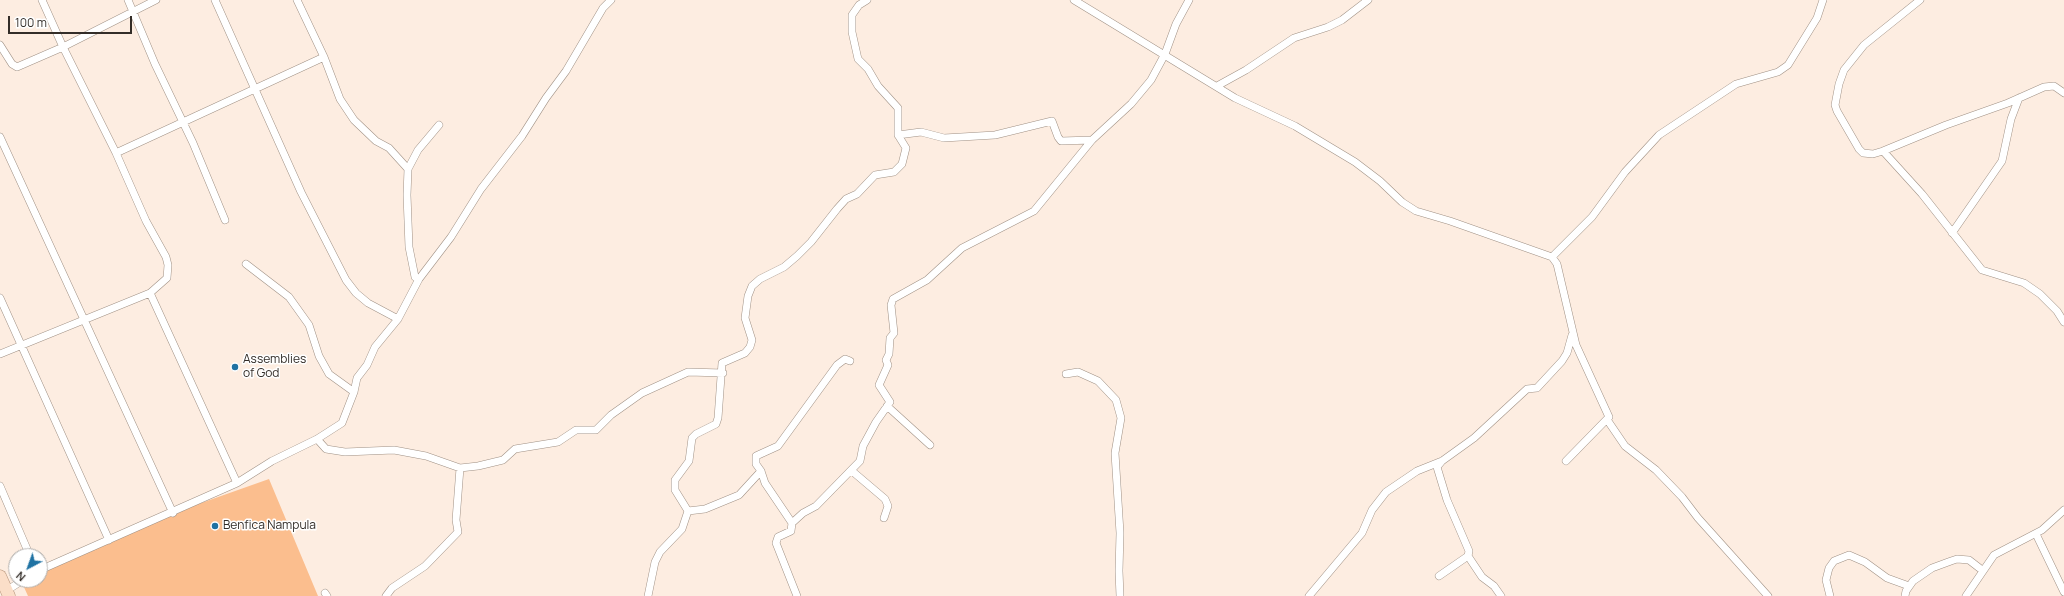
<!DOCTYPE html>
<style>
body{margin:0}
#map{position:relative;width:2064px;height:596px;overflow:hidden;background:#fdede1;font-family:Manrope,sans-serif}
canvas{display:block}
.north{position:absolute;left:8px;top:548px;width:40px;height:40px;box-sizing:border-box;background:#fff;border:1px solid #adaba9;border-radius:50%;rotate:221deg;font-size:11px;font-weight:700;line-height:16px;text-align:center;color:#332d28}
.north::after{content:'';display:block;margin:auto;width:14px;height:18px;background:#1f72a3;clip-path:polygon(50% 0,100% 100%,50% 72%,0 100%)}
.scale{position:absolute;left:8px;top:16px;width:124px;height:18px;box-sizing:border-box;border:2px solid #332d28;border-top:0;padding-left:5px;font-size:12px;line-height:14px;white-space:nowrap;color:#332d28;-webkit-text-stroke:3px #fff;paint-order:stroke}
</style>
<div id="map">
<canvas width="2064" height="596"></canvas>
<div class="north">N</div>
<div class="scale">100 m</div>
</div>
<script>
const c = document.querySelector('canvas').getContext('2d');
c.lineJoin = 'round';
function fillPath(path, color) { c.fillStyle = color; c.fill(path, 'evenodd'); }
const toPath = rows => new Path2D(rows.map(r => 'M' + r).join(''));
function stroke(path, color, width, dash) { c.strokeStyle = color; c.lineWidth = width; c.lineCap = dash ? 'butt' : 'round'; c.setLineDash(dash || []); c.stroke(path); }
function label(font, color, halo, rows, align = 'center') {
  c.font = font + ' Manrope,sans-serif'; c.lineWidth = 3; c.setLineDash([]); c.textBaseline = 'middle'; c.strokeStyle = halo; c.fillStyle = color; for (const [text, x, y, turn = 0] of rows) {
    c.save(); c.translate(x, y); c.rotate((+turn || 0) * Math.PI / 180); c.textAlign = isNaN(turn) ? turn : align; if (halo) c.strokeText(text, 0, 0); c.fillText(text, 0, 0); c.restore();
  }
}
fillPath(toPath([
 [269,479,318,596,28,596,23,585,28,580,40,580,40,570,173,513]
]), '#fbbe8e');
const minor = toPath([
 [128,0,155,64,193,143,225,220],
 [215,0,301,192,346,280,356,293,368,303,398,319],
 [297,0,324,57,340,99,354,120,376,141,389,148,408,169],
 [1074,0,1235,98,1295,126,1355,162,1380,181,1402,202,1416,211,1450,221,1552,257,1557,264,1576,345,1609,417,1566,461],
 [1920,0,1864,45,1844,70,1839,84,1835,105,1837,111,1859,149,1863,153,1873,154,1883,151,1946,125,2008,103,2044,87,2054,86,2064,93],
 [0,45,12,64,17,67,63,47,156,0],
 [1217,86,1246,70,1294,38,1328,27,1342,20,1368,0],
 [898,135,921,132,944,138,995,135,1052,121,1058,137,1061,141,1092,140],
 [0,137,173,513],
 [1883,151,1922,194,1982,270,2024,283,2040,294,2057,311,2064,322],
 [116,153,324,57],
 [1952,233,2002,161,2011,119,2019,98],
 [1552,257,1592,217,1625,172,1659,135,1736,84,1778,72,1788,65,1817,18,1823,0],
 [246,264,289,297,309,325,319,356,329,374,354,392],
 [419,279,415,277,409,247,407,195,408,169,418,150,439,125],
 [150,293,237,483],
 [0,298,109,540],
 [0,354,150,293,167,278,168,265,166,257,146,221,116,153,63,47,42,0],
 [1066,374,1078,372,1098,381,1116,400,1121,418,1115,453,1120,533,1119,571,1120,596],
 [887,406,930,445],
 [1608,421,1625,446,1656,470,1682,497,1698,518,1768,596],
 [317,439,326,449,345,452,394,450,426,456,460,468,478,466,503,460,515,449,558,442,576,430,596,430,611,415,642,393,688,372,723,373],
 [852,471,885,499,888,506,884,518],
 [0,486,30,556],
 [688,511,675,490,675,480,689,461,692,438,696,434,716,424,718,418,722,363,745,353,750,347,752,340,745,318,748,296,752,286,760,279,784,267,797,256,811,242,837,209,846,199,857,194,875,175,894,172,902,164,906,148,898,135,898,108,878,86,868,69,858,59,852,32,852,15,859,5,867,0],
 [688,511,705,509,739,495,761,471],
 [792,523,803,513,816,506,860,461,863,446,876,422,890,402,879,385,888,365,886,360,889,354,890,338,894,333,891,305,893,299,927,280,962,248,1034,211,1092,140,1131,104,1151,80,1165,54,1176,24,1189,0],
 [2036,534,2064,592],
 [1468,556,1482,577,1494,586,1501,596],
 [40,570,237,483,272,461,317,439,342,423,354,392,357,378,367,365,375,347,398,319,419,279,451,237,481,189,522,136,546,98,566,71,603,8,611,0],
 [1439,576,1468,556,1469,551,1447,500,1437,467,1442,461],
 [6,591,23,580],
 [325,593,327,596],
 [386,596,392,588,425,566,458,532,456,520,460,468],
 [648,596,655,562,660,552,682,529,688,511],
 [797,596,776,543,778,537,791,531,792,523,765,483,761,471,756,464,756,456,778,446,837,365,845,359,850,361],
 [1309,596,1362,533,1372,510,1386,492,1417,471,1442,461,1474,438,1527,389,1537,388,1562,361,1567,353,1572,335],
 [1830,596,1826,580,1829,568,1834,561,1849,555,1865,562,1887,578,1909,586],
 [1905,596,1906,591,1913,581,1932,568,1951,561,1957,559,1969,560,1982,570],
 [1966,596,1994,555,2042,530,2064,510]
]);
const primary = toPath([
 [0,576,9,596]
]);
stroke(minor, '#a09185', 8);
stroke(primary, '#b49278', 13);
stroke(minor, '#fff', 7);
stroke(primary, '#fbdec8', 12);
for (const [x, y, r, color] of [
 [235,367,4,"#1f72a3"],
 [215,526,4,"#1f72a3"]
]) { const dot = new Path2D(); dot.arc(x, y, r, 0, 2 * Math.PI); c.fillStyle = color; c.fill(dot); stroke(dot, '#fff', 1.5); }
label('12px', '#332d28', '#fff', [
 ["Assemblies",243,360],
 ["of God",243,374],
 ["Benfica Nampula",223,526]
], 'left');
</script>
